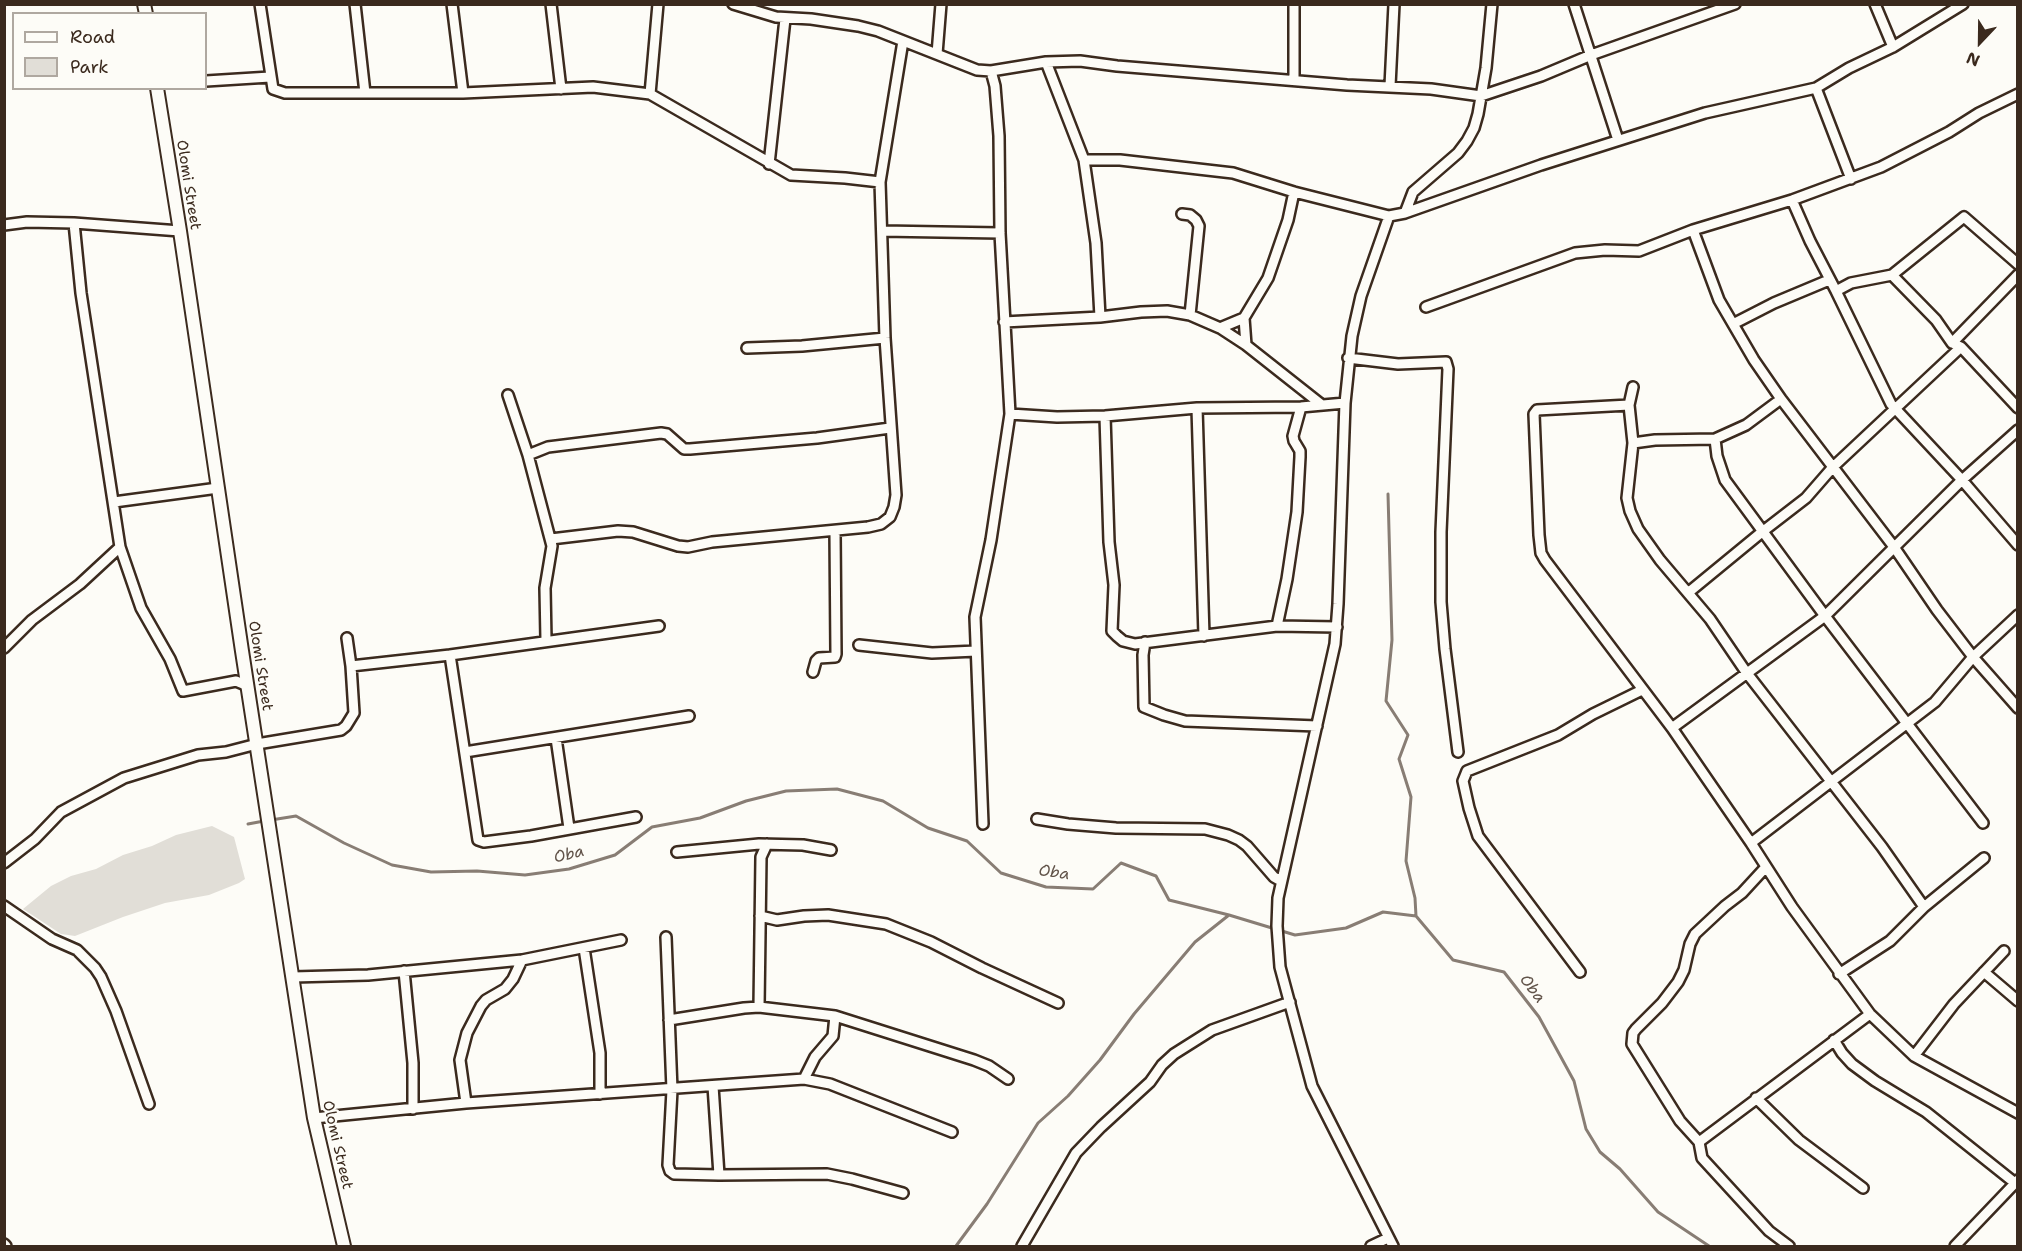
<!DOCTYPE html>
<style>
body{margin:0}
#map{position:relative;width:2022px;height:1251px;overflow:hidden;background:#fdfcf7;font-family:"Shantell Sans",sans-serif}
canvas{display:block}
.frame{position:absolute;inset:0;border:6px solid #3b2a1e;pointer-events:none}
.legend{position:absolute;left:12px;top:12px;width:195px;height:78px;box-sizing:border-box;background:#fdfcf7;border:2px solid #afa8a0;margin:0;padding:8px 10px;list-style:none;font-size:18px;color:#3b2a1e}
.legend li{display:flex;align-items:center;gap:12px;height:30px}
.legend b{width:30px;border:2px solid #afa8a0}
.north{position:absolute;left:1950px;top:12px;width:60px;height:60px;-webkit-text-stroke:4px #fdfcf7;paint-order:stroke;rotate:202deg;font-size:16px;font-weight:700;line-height:24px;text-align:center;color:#3b2a1e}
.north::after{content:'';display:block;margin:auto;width:21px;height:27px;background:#3b2a1e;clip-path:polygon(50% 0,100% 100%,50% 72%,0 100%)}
</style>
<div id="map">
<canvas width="2022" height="1251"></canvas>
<div class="frame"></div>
<ul class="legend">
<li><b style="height:8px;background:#fdfcf7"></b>Road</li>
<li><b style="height:16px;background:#e1ded7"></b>Park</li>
</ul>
<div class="north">N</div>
</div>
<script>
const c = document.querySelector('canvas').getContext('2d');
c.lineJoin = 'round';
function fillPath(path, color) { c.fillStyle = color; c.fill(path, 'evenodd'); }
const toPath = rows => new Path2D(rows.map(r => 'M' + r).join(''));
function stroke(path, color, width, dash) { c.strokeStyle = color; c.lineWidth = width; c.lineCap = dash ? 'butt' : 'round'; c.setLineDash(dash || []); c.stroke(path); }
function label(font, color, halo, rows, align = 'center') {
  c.font = font + ' "Shantell Sans",sans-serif'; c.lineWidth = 4.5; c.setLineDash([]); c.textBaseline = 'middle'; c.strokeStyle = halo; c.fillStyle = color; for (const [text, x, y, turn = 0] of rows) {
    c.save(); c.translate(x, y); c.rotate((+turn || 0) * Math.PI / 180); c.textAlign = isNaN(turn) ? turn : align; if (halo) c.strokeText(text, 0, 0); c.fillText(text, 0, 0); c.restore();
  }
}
fillPath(toPath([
 [212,826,234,837,245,879,239,883,209,895,165,903,123,917,75,936,61,934,23,909,51,886,71,876,96,869,123,855,152,846,176,835]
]), '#e1ded7');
stroke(toPath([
 [1388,494,1392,640,1386,701,1408,735,1399,759,1411,797,1406,861,1415,898,1416,916],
 [271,820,296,816,344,843,392,865,431,872,477,871,525,875,569,869,615,855,652,827,700,818,746,801,786,791,837,789,883,801,928,828,967,841,1001,873,1046,887,1093,889,1121,863,1156,876,1169,900,1229,915,1295,935,1346,928,1383,912,1416,916,1453,960,1504,972,1539,1017,1574,1081,1586,1129,1600,1152,1620,1169,1658,1212,1709,1246],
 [248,824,264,821],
 [956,1246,987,1204,1038,1123,1068,1096,1100,1060,1134,1014,1195,942,1229,915]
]), '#887d74', 3);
const minor = toPath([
 [260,4,273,89,285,93,463,93,593,87,650,94,791,175,845,178,880,182],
 [355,4,365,93],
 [452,4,463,93],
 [551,4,561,89],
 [733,4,776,17,811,19,858,26,878,31,977,70,991,71,1046,62,1080,61,1117,66,1347,85,1431,89,1481,96,1541,76,1591,55,1735,4],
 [1294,4,1294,80],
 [1574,4,1618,140],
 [1875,4,1893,47],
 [937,54,941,4],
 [1046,62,1084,160,1096,243,1100,317],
 [206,81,270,77],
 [1390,86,1394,4],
 [1816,88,1851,179],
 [650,94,658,4],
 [1084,160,1120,160,1233,173,1294,192,1389,216],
 [769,164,785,19],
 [1792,200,1810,241,1836,291,1891,404,1962,480,2018,545],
 [1405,213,1541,165,1705,113,1816,88,1849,68,1893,47,1963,4],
 [1182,214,1190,215,1196,220,1199,226,1190,315],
 [74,223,81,293,120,547,141,608,170,659,183,691,236,681,248,686],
 [4,225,27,222,74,223,180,231],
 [1693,230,1719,300,1754,360,1781,399,1894,547,1937,610,1973,657,2018,708],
 [882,231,1000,233],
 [1892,275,1936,320,1952,343,1961,347,2018,408],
 [1836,291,1851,283,1892,275,1964,217,2018,264],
 [1426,307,1575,253,1605,250,1639,251,1693,230,1792,200,1881,167,1949,132,1979,113,2018,94],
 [1244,318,1246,345],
 [1004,322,1100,317,1141,312,1167,311,1190,315,1220,328,1246,345,1322,405],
 [1733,324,1774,303,1829,280],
 [1220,328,1244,318,1268,278,1288,220,1294,192],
 [1952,343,2018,275],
 [747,348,802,346,885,338],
 [1348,358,1398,364,1446,362,1448,369,1441,532,1441,602,1445,649,1458,752],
 [1633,387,1629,405,1633,443,1627,498,1630,511,1638,529,1660,560,1710,619,1746,672,1882,847,1924,907],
 [508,395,528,455,552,546,545,588,546,640],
 [1629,405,1537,410,1534,414,1539,535,1541,553,1545,560,1672,728,1751,843,1792,907,1870,1014,1914,1056,2018,1113],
 [1197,408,1204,636],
 [1010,414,1057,417,1105,416,1197,408,1301,407,1345,403],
 [1105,416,1109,542,1114,585,1112,631,1117,636,1123,641,1135,644,1277,626,1337,627],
 [1715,439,1717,456,1725,480,1825,616,1983,823],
 [1633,443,1655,440,1715,439,1746,425,1781,399],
 [528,455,548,447,661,433,667,434,684,449,690,449,817,438,890,428],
 [114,502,218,488],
 [551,539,618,531,633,532,678,546,688,547,712,542,868,527,881,524,890,517,894,507,896,495,885,338,880,182,903,41],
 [1689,592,1762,532,1806,498,1833,467,1961,347],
 [1277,626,1287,579,1297,512,1300,457,1300,451,1294,441,1293,436,1301,407],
 [1145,642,1143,655,1144,707,1164,715,1185,721,1317,726],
 [859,645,932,653,976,651],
 [4,648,32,620,80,584,120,547],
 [450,655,478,840,484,842,531,836,636,817],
 [351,666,450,655,659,626],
 [813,672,816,661,819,658,835,657,836,654,835,531],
 [1672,728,1825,616,1962,480,2018,430],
 [556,738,569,828],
 [465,752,689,716],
 [1037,819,1068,824,1116,828,1205,829,1228,835,1239,840,1247,846,1274,877,1281,881],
 [983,824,975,617,991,540,1010,414,1000,233,999,136,995,86,991,71],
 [1751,843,1935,702,1973,657,2018,615],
 [677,852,759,844,803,845,831,850],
 [4,863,35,839,61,812,124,778,198,755,226,752,257,744,341,730,346,726,354,713,351,666,347,638],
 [1765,868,1742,893,1725,906,1695,934,1690,944,1684,970,1678,982,1662,1003,1636,1029,1633,1033,1632,1044,1680,1121,1699,1142,1702,1158,1769,1231,1789,1246],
 [4,906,52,939,77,950,95,968,101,977,116,1011,149,1104],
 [760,916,777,920,804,916,828,915,886,924,931,942,982,968,1058,1003],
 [666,937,672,1090,668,1165,670,1171,674,1174,719,1175,827,1174,852,1179,903,1193],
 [584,948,600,1053,600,1094],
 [404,971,413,1063,413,1109],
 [1580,972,1478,836,1469,808,1463,781,1467,771,1558,735,1593,714,1642,690],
 [1984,972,2018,1001],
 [1839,974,1890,941,1924,907,1984,858],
 [293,977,368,975,522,960,621,940],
 [759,1007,761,857,767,844],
 [669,1020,744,1008,759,1007,835,1016,974,1060,989,1066,1008,1079],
 [1834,1040,1842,1053,1852,1064,1875,1081,1926,1112,2015,1183],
 [1914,1056,1954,1004,2004,951],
 [804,1079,815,1057,833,1036,835,1016],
 [713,1086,719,1175],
 [1756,1098,1799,1140,1863,1188],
 [466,1103,460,1060,467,1033,481,1006,486,1000,505,989,513,979,522,960],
 [314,1118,466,1103,804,1079,830,1084,952,1132],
 [1699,1142,1870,1014],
 [4,1244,6,1246],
 [1022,1246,1076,1153,1101,1127,1150,1082,1162,1065,1174,1054,1212,1030,1290,1002],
 [1371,1246,1388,1238],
 [1393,1246,1312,1086,1280,967,1277,926,1278,898,1335,644,1338,604,1345,403,1352,336,1361,296,1389,216,1405,213,1413,192,1458,153,1467,141,1474,128,1478,114,1486,68,1492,4],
 [1955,1246,2018,1180]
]);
const major = toPath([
 [144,4,146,14],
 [157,88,180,231,242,651,314,1118,344,1246]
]);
stroke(minor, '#3b2a1e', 14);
stroke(major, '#3b2a1e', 16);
stroke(minor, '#fdfcf7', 9);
stroke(major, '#fdfcf7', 12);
label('15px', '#3b2a1e', '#fdfcf7', [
 ["Olomi Street",188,185,81],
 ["Olomi Street",260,666,81],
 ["Olomi Street",337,1145,77]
]);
label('italic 16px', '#615349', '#fdfcf7', [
 ["Oba",569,855,-13],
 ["Oba",1054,873,8],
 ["Oba",1532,989,53]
]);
</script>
